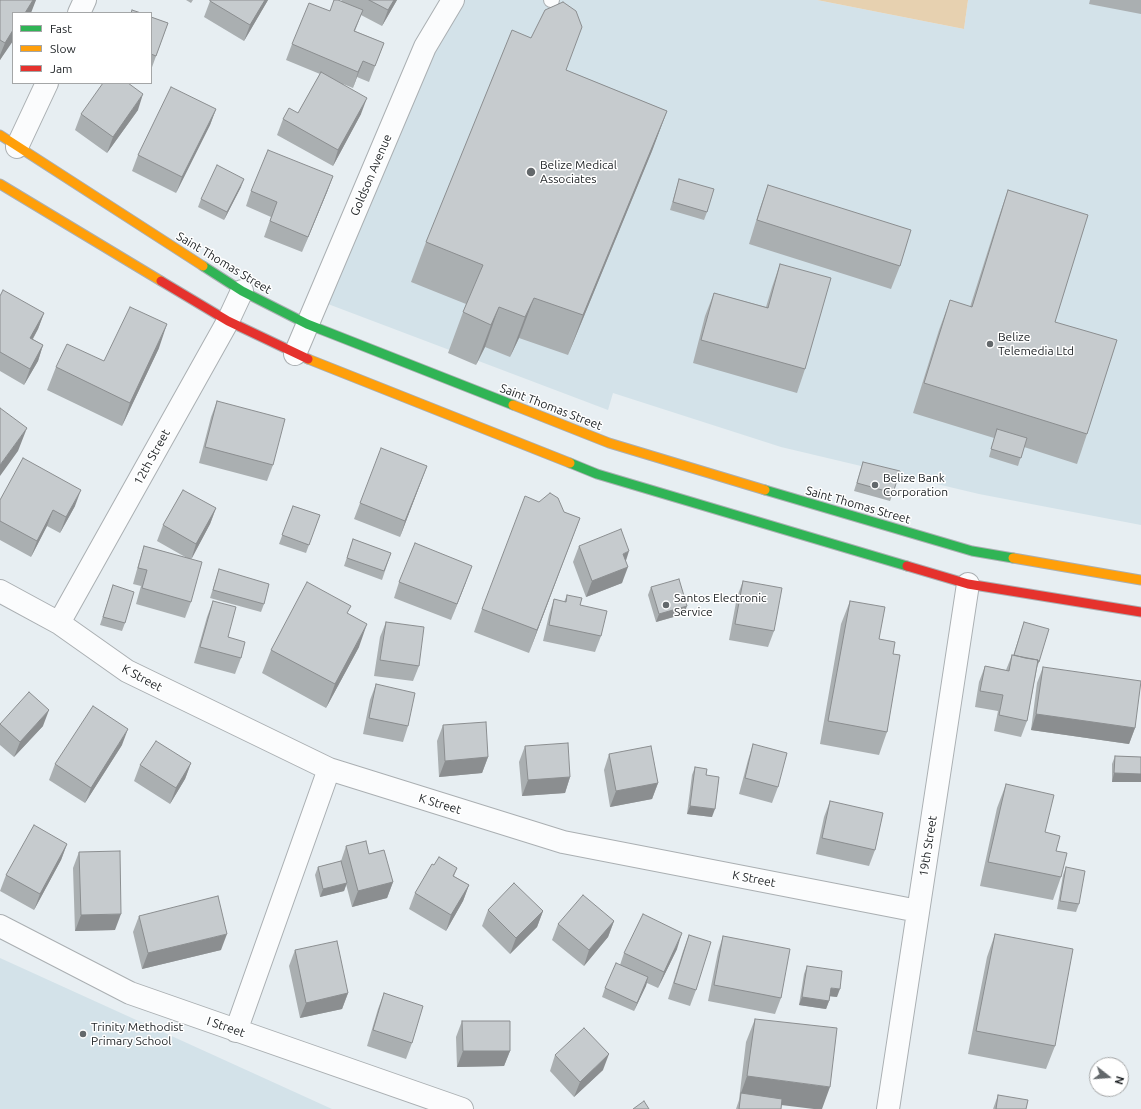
<!DOCTYPE html>
<style>
body{margin:0}
#map{position:relative;width:1141px;height:1109px;overflow:hidden;background:#e7eef2;font-family:Ubuntu,sans-serif}
canvas{display:block}
.legend{position:absolute;left:12px;top:12px;width:140px;height:72px;box-sizing:border-box;background:#fff;border:1px solid #a4a6a7;margin:0;padding:5px 7px;list-style:none;font-size:12px;color:#1c2023}
.legend li{display:flex;align-items:center;gap:8px;height:20px}
.legend b{width:20px;border:1px solid #a4a6a7}
.north{position:absolute;left:1089px;top:1057px;width:40px;height:40px;box-sizing:border-box;background:#fff;border:1px solid #a4a6a7;border-radius:50%;rotate:107deg;font-size:11px;font-weight:700;line-height:16px;text-align:center;color:#1c2023}
.north::after{content:'';display:block;margin:auto;width:14px;height:18px;background:#63686b;clip-path:polygon(50% 0,100% 100%,50% 72%,0 100%)}
</style>
<div id="map">
<canvas width="1141" height="1109"></canvas>
<ul class="legend">
<li><b style="height:5px;background:#30b455"></b>Fast</li>
<li><b style="height:5px;background:#ff9f0a"></b>Slow</li>
<li><b style="height:5px;background:#e5322d"></b>Jam</li>
</ul>
<div class="north">N</div>
</div>
<script>
const c = document.querySelector('canvas').getContext('2d');
c.lineJoin = 'round';
function fillPath(path, color) { c.fillStyle = color; c.fill(path, 'evenodd'); }
const toPath = rows => new Path2D(rows.map(r => 'M' + r).join(''));
function stroke(path, color, width, dash) { c.strokeStyle = color; c.lineWidth = width; c.lineCap = dash ? 'butt' : 'round'; c.setLineDash(dash || []); c.stroke(path); }
function label(font, color, halo, rows, align = 'center') {
  c.font = font + ' Ubuntu,sans-serif'; c.lineWidth = 3; c.setLineDash([]); c.textBaseline = 'middle'; c.strokeStyle = halo; c.fillStyle = color; for (const [text, x, y, turn = 0] of rows) {
    c.save(); c.translate(x, y); c.rotate((+turn || 0) * Math.PI / 180); c.textAlign = isNaN(turn) ? turn : align; if (halo) c.strokeText(text, 0, 0); c.fillText(text, 0, 0); c.restore();
  }
}
fillPath(toPath([
 [462,0,817,0,964,29,968,0,1141,0,1141,525,979,494,781,447,613,393,608,410,328,304,439,41],
 [0,958,332,1109,0,1109]
]), '#d3e2e9');
fillPath(toPath([
 [817,0,968,0,964,29]
]), '#e7d1b0');
const lane = toPath([
 [551,0,552,0]
]);
const street = toPath([
 [79,13,85,0],
 [17,147,47,83],
 [295,354,425,47,453,0],
 [0,591,59,623,127,671,329,769,563,842,918,911],
 [59,623,228,321,242,291],
 [0,926,130,993,462,1109],
 [236,1031,329,769],
 [888,1109,968,584]
]);
const fast = toPath([
 [203,266,242,291,307,324,513,405],
 [570,463,597,474,907,566],
 [765,490,972,551,1013,558]
]);
const slow = toPath([
 [0,135,203,266],
 [0,184,161,281],
 [308,359,570,463],
 [513,405,609,443,765,490],
 [1013,558,1141,580]
]);
const jam = toPath([
 [161,281,228,321,308,359],
 [907,566,968,584,1141,612]
]);
stroke(lane, '#aaafb2', 16);
stroke(street, '#aaafb2', 24);
stroke(fast, '#aaafb2', 11);
stroke(slow, '#aaafb2', 11);
stroke(jam, '#aaafb2', 11);
stroke(lane, '#fbfcfd', 14);
stroke(street, '#fbfcfd', 22);
stroke(fast, '#30b455', 9);
stroke(slow, '#ff9f0a', 9);
stroke(jam, '#e5322d', 9);
fillPath(toPath([
 [0,0,36,0,0,60],
 [186,0,193,0,191,3],
 [268,0,244,41,204,17,210,1],
 [342,0,397,0,382,26,361,15,355,31,384,43,369,82,357,77,353,88,343,84,361,114,333,166,277,135,283,119,298,113,320,74,286,60,292,44,341,1],
 [1090,0,1141,0,1141,14,1089,4],
 [151,17,168,23,151,70],
 [566,70,667,111,652,151,568,355,519,338,510,357,485,347,476,365,448,353,466,304,411,282,426,242],
 [216,109,210,125,176,193,132,171,138,155],
 [138,110,107,153,75,130,81,114],
 [333,176,327,192,302,252,264,237,271,217,246,206,251,191],
 [679,179,707,212,704,220,670,210],
 [768,185,900,266,891,289,749,244,760,208],
 [241,187,224,220,198,207,201,199],
 [1008,190,1055,322,1087,434,1077,464,1024,447,1018,466,989,457,994,438,913,413,939,330,950,300,970,307,998,219],
 [780,264,805,369,797,393,693,363,705,316,714,293,766,307,772,287],
 [0,296,44,313,38,329,33,339,43,345,38,361,24,385,0,371],
 [159,348,122,426,47,390,56,367,104,361],
 [217,401,273,465,267,481,199,463,211,417],
 [863,462,893,493,890,501,854,491],
 [427,466,400,537,354,519,360,503],
 [0,500,75,506,60,533,47,526,31,557,0,540],
 [293,506,320,515,306,553,279,544],
 [216,508,210,524,191,559,191,602,185,618,136,604,141,586,133,584,139,562,144,546,187,558,157,541,163,525],
 [564,512,580,518,529,653,474,632,482,609],
 [353,539,391,553,382,580,344,566],
 [579,546,626,561,622,583,586,597,573,562],
 [219,569,264,604,261,612,210,598],
 [743,581,774,631,768,647,729,640,737,597],
 [399,582,466,582,451,620,394,598],
 [113,585,125,623,122,631,100,625],
 [651,587,684,614,656,622,648,595],
 [567,595,580,605,601,636,595,652,543,641,549,615,554,599,564,602],
 [213,601,228,637,241,658,235,674,194,663,207,617],
 [850,601,879,639,893,654,887,732,879,755,820,744,841,624],
 [386,622,419,666,413,681,374,676,380,637],
 [1024,622,1039,662,1037,668,1027,721,1021,737,994,731,998,711,975,707,979,682,985,666,1006,670,1012,655,1013,656],
 [359,647,326,708,262,673,271,650],
 [1043,667,1135,728,1129,744,1031,730,1037,683],
 [376,684,408,726,403,742,363,734,370,700],
 [0,724,43,726,14,757,0,745],
 [443,725,488,757,482,773,439,777,437,741],
 [753,744,778,787,772,803,739,794,748,760],
 [122,745,85,803,49,780,55,764],
 [525,746,570,777,565,793,522,796,519,762],
 [609,754,658,783,652,799,610,807,604,770],
 [1115,756,1141,757,1141,782,1112,782,1112,764],
 [191,763,185,779,170,804,134,781,140,765],
 [695,767,706,775,712,817,687,814,692,775],
 [1006,784,1045,832,1056,851,1061,877,1053,900,980,886,997,808],
 [830,801,875,850,869,866,816,854,824,817],
 [67,844,61,860,34,910,0,891,6,875],
 [346,846,369,854,393,882,387,898,352,907,346,884,344,891,320,897,315,875,318,867,341,861],
 [79,852,115,930,75,931,73,868],
 [434,865,457,868,454,876,469,885,463,901,446,931,409,909,415,893],
 [1066,867,1079,904,1076,912,1057,909,1063,875],
 [488,910,543,911,537,927,510,954,482,926],
 [139,916,221,950,142,969,133,932],
 [614,921,608,937,584,966,552,940,558,924],
 [995,934,1055,1046,1046,1069,968,1054,987,957],
 [689,935,696,990,690,1006,668,999,683,951],
 [723,936,781,998,775,1014,708,1001,718,952],
 [677,949,658,988,647,983,634,1011,602,997,605,988,620,965,624,953],
 [295,950,348,993,342,1009,300,1018,289,966],
 [807,966,837,997,830,996,829,1001,826,1009,799,1005,804,974],
 [384,993,412,1043,406,1059,367,1046,378,1009],
 [755,1019,781,1105,781,1109,736,1109,739,1100,746,1042],
 [462,1021,510,1051,504,1066,457,1067,456,1037],
 [555,1055,603,1070,574,1097,550,1071],
 [998,1095,1026,1109,993,1109]
]), '#aaafb1');
fillPath(toPath([
 [33,0,36,0,31,13,25,13],
 [265,0,268,0,244,41,250,25],
 [394,0,397,0,382,26,388,10],
 [13,30,13,41,0,60,0,55,5,43],
 [363,61,357,77,353,88,358,72],
 [143,94,138,110,107,153,113,137],
 [367,98,361,114,333,166,338,150],
 [216,109,210,125,176,193,182,177],
 [667,111,652,151,568,355,583,315],
 [333,176,327,192,302,252,308,237],
 [244,179,241,187,224,220,227,212],
 [534,298,519,338,510,357,525,317],
 [499,307,485,347,476,365,491,325],
 [44,313,38,329,24,354,30,338],
 [167,324,159,348,122,426,130,403],
 [43,345,38,361,24,385,30,369],
 [27,428,18,451,0,476,0,465],
 [427,466,421,482,400,537,405,521],
 [81,490,75,506,60,533,66,517],
 [216,508,210,524,191,560,196,544],
 [53,510,47,526,31,557,37,541],
 [580,518,571,541,529,653,537,630],
 [629,551,624,567,623,554],
 [472,566,466,582,451,620,457,604],
 [628,567,622,583,586,597,592,581],
 [687,606,684,614,656,622,659,614],
 [367,624,359,647,326,708,335,684],
 [49,710,43,726,14,757,20,742],
 [1036,714,1135,728,1129,744,1031,730],
 [128,729,122,745,85,803,91,788],
 [488,757,482,773,439,777,445,761],
 [191,763,185,779,170,804,176,788],
 [1114,773,1141,774,1141,782,1112,782],
 [570,777,565,793,522,796,528,780],
 [658,783,652,799,610,807,616,791],
 [690,806,715,809,712,817,687,814],
 [67,844,61,860,34,910,40,894],
 [393,882,387,898,352,907,358,891],
 [347,883,344,891,320,897,323,889],
 [469,885,463,901,446,931,451,915],
 [543,911,537,927,510,954,516,938],
 [121,914,115,930,75,931,81,915],
 [614,921,608,937,584,966,589,950],
 [682,933,677,949,658,988,664,972],
 [227,934,221,950,142,969,148,953],
 [648,977,646,986,634,1011,637,1003],
 [831,988,840,989,837,997,828,996],
 [348,993,342,1009,300,1018,306,1003],
 [802,997,829,1001,826,1009,799,1005],
 [463,1051,510,1051,504,1066,457,1067],
 [609,1054,603,1070,574,1097,580,1082],
 [747,1076,830,1087,822,1109,814,1109,740,1100,741,1093]
]), '#8b8e90');
const building = toPath([
 [0,0,33,0,25,13,13,13,13,30,5,43,0,40,0,0],
 [210,0,265,0,250,25,210,1,210,0],
 [334,0,338,0,363,10,354,31,384,43,375,66,363,61,358,72,292,44,309,3,330,11,334,0],
 [369,0,394,0,388,10,369,0],
 [563,2,576,11,582,27,566,70,667,111,583,315,534,298,525,317,499,307,491,325,463,312,483,265,426,242,512,30,531,38,545,10,563,2],
 [132,10,141,13,131,13,132,10],
 [151,17,168,23,156,56,151,54,151,17],
 [321,72,367,98,338,150,283,119,289,108,298,113,321,72],
 [103,83,128,83,143,94,113,137,81,114,103,83],
 [171,87,216,109,182,177,138,155,171,87],
 [268,150,333,176,308,237,270,221,277,202,251,191,268,150],
 [217,165,244,179,227,212,201,199,217,165],
 [679,179,714,189,707,212,673,202,679,179],
 [768,185,911,230,900,266,757,220,768,185],
 [1008,190,1088,215,1055,322,1117,340,1087,434,924,383,950,300,972,307,1008,190],
 [780,264,831,278,805,369,701,340,714,293,768,308,780,264],
 [3,290,44,313,30,338,43,345,30,369,0,352,0,296,3,290],
 [130,307,167,324,130,403,56,367,67,344,104,361,130,307],
 [217,401,285,419,273,465,205,447,217,401],
 [0,408,27,428,0,465,0,408],
 [997,429,1027,438,1021,458,991,449,997,429],
 [381,448,427,466,405,521,360,503,381,448],
 [23,458,81,490,66,517,53,510,37,541,0,521,0,500,23,458],
 [863,462,900,471,893,493,857,483,863,462],
 [183,490,216,508,196,544,163,525,183,490],
 [550,493,558,498,564,512,580,518,537,630,482,609,525,496,539,502,550,493],
 [293,506,320,515,309,545,282,535,293,506],
 [621,529,629,551,623,554,628,567,592,581,579,546,621,529],
 [353,539,391,553,384,571,347,558,353,539],
 [415,543,472,566,457,604,399,582,415,543],
 [144,546,202,562,191,602,142,588,147,570,138,568,144,546],
 [219,569,269,584,264,604,213,590,219,569],
 [679,579,687,606,659,614,651,587,679,579],
 [743,581,782,588,774,631,735,624,743,581],
 [307,582,351,606,347,613,367,624,335,684,271,650,307,582],
 [113,585,134,592,125,623,103,617,113,585],
 [567,595,582,598,580,605,607,611,601,636,549,625,554,599,566,602,567,595],
 [213,601,236,607,228,637,245,642,241,658,200,647,213,601],
 [850,601,885,607,879,639,895,642,893,654,900,655,887,732,828,721,850,601],
 [386,622,424,627,419,666,380,660,386,622],
 [1024,622,1049,629,1039,662,1038,662,1038,660,1025,658,1014,655,1024,622],
 [1012,655,1038,660,1027,721,999,715,1003,695,980,691,985,666,1009,671,1012,655],
 [1043,667,1141,681,1135,728,1036,714,1043,667],
 [376,684,415,693,408,726,369,718,376,684],
 [29,692,49,710,20,742,0,724,29,692],
 [93,706,128,729,91,788,55,764,93,706],
 [486,722,488,757,445,761,443,725,486,722],
 [156,741,191,763,176,788,140,765,156,741],
 [568,743,570,777,528,780,525,746,568,743],
 [753,744,787,753,778,787,745,778,753,744],
 [651,746,658,783,616,791,609,754,651,746],
 [1115,756,1141,757,1141,774,1114,773,1115,756],
 [695,767,707,769,706,775,719,777,715,809,690,806,695,767],
 [1006,784,1054,795,1045,832,1060,836,1056,851,1067,853,1061,877,988,862,1006,784],
 [830,801,883,813,875,850,822,838,830,801],
 [34,825,67,844,40,894,6,875,34,825],
 [366,841,369,854,384,850,393,882,358,891,346,846,366,841],
 [120,851,121,914,81,915,79,852,120,851],
 [439,857,457,868,453,876,469,885,451,915,415,893,432,864,434,865,439,857],
 [341,861,347,883,323,889,318,867,341,861],
 [1066,867,1085,871,1079,904,1060,901,1066,867],
 [514,883,543,911,516,938,488,910,514,883],
 [583,895,614,921,589,950,558,924,583,895],
 [218,896,227,934,148,953,139,916,218,896],
 [643,914,682,933,664,972,624,953,643,914],
 [995,934,1073,949,1055,1046,976,1031,995,934],
 [689,935,711,942,696,990,674,983,689,935],
 [723,936,790,949,781,998,714,985,723,936],
 [337,941,348,993,306,1003,295,950,337,941],
 [616,963,648,977,637,1003,605,988,616,963],
 [807,966,842,971,840,989,831,988,829,1001,802,997,807,966],
 [384,993,423,1006,412,1043,373,1030,384,993],
 [755,1019,837,1028,830,1087,747,1076,755,1019],
 [462,1021,510,1021,510,1051,463,1051,462,1021],
 [584,1028,609,1054,580,1082,555,1055,584,1028],
 [741,1093,782,1099,781,1109,739,1109,741,1093],
 [998,1095,1028,1100,1026,1109,996,1109,998,1095],
 [644,1101,649,1109,633,1109,644,1101]
]);
fillPath(building, '#c6cbce');
stroke(building, '#8b8e90', 1);
for (const [x, y, r, color] of [
 [531,172,5,"#63686b"],
 [990,344,4,"#63686b"],
 [875,485,4,"#63686b"],
 [666,605,4,"#63686b"],
 [83,1034,4,"#63686b"]
]) { const dot = new Path2D(); dot.arc(x, y, r, 0, 2 * Math.PI); c.fillStyle = color; c.fill(dot); stroke(dot, '#fff', 1.5); }
label('12px', '#1c2023', '#fff', [
 ["Belize Medical",540,165],
 ["Associates",540,179],
 ["Belize",998,337],
 ["Telemedia Ltd",998,351],
 ["Belize Bank",883,478],
 ["Corporation",883,492],
 ["Santos Electronic",674,598],
 ["Service",674,612],
 ["Trinity Methodist",91,1027],
 ["Primary School",91,1041]
], 'left');
label('12px', '#1c2023', '#fff', [
 ["Goldson Avenue",371,175,-67],
 ["Saint Thomas Street",224,263,31],
 ["Saint Thomas Street",551,407,21],
 ["12th Street",152,457,-61],
 ["Saint Thomas Street",858,505,16],
 ["K Street",142,678,28],
 ["K Street",440,804,17],
 ["19th Street",928,846,-81],
 ["K Street",754,879,11],
 ["I Street",226,1027,19]
]);
</script>
